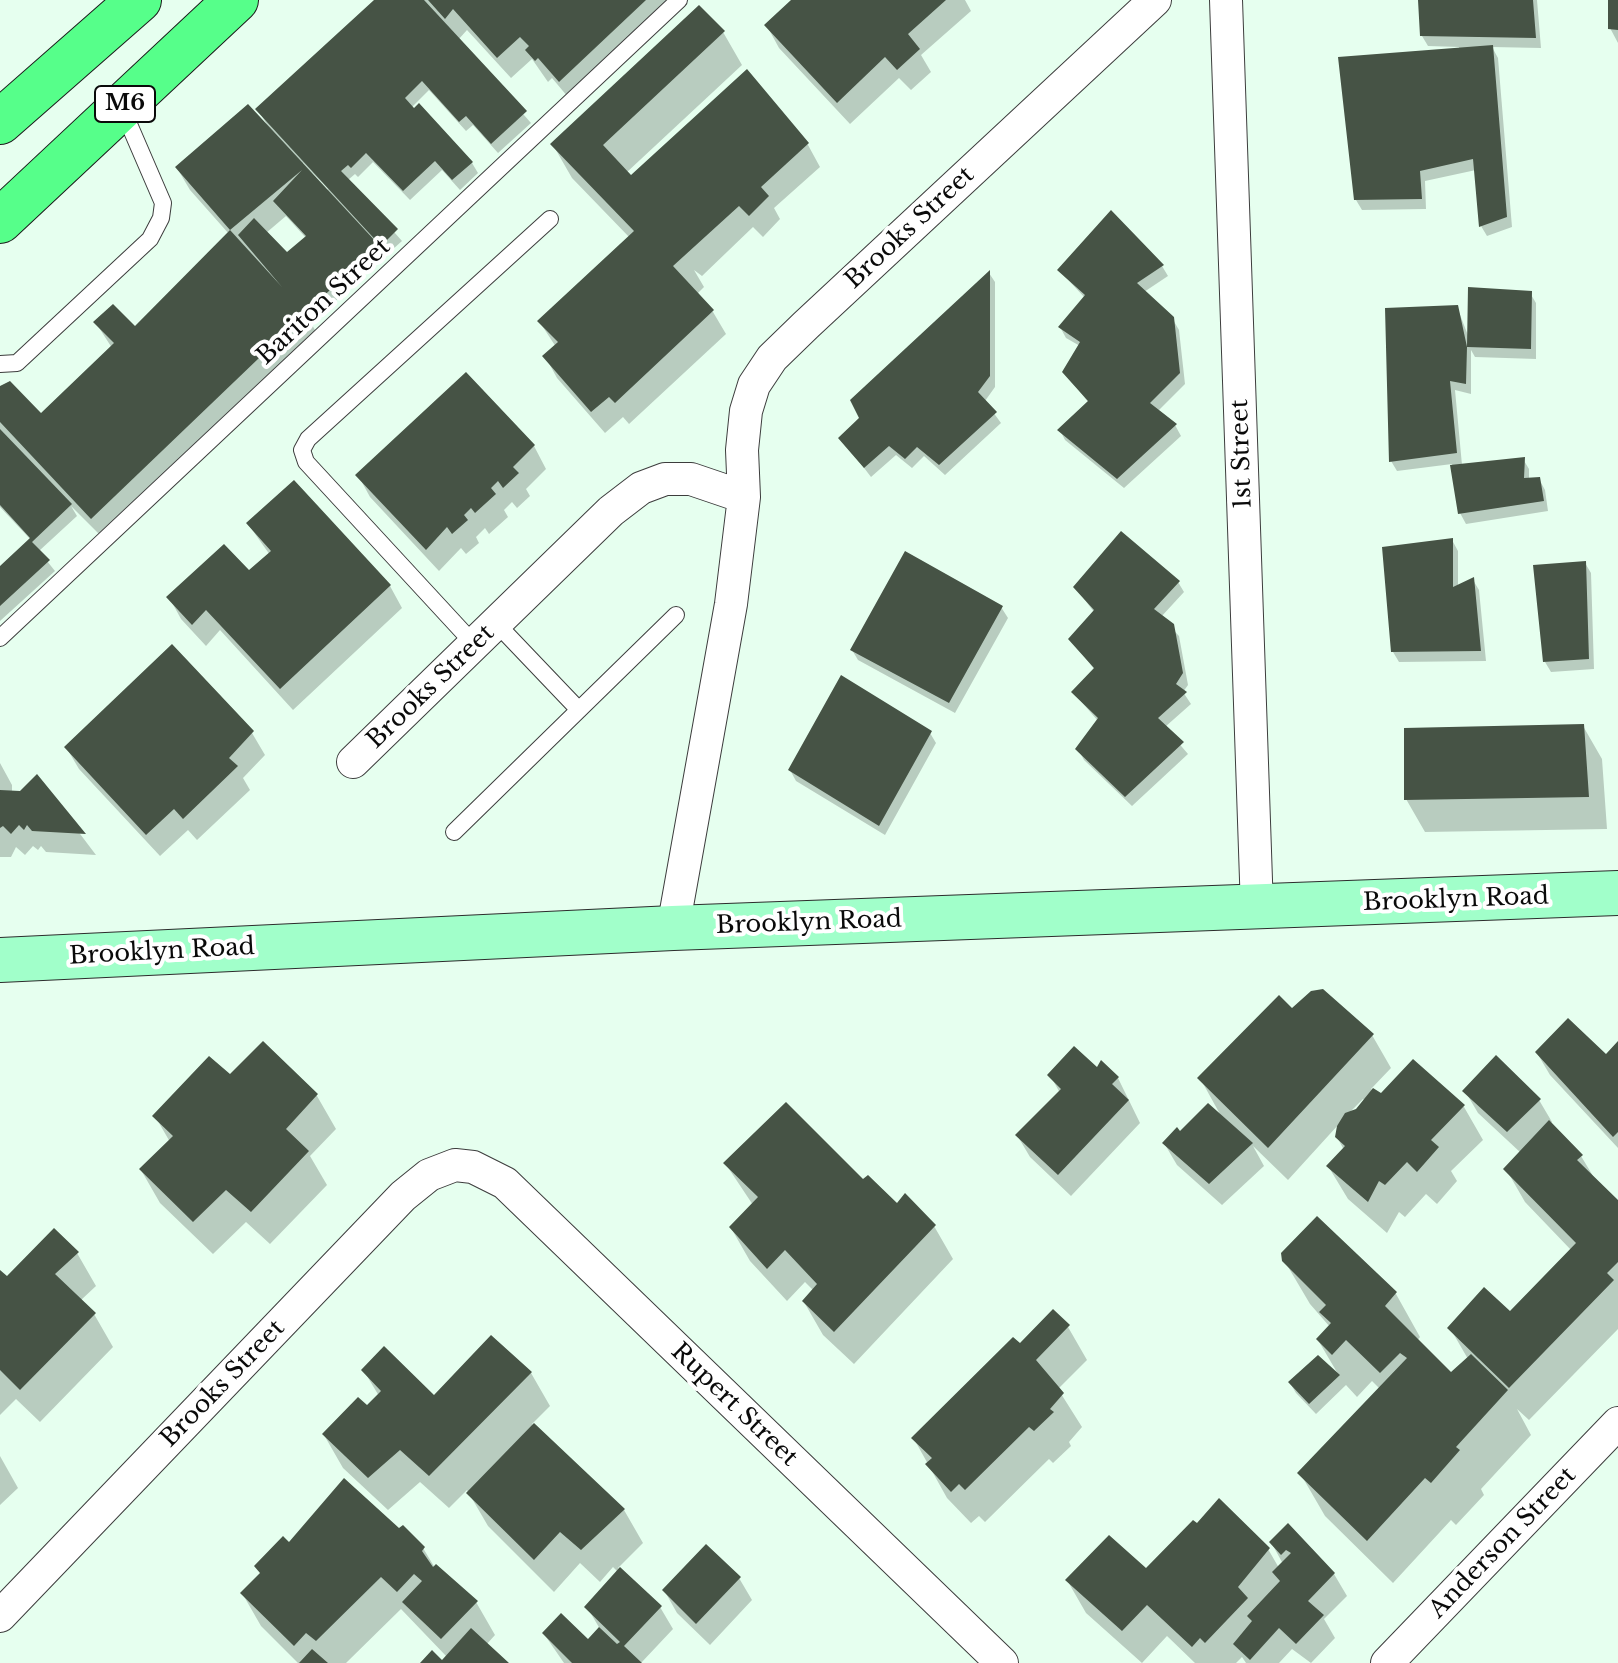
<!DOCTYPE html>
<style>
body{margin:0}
canvas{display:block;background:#e6ffef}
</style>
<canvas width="1618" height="1663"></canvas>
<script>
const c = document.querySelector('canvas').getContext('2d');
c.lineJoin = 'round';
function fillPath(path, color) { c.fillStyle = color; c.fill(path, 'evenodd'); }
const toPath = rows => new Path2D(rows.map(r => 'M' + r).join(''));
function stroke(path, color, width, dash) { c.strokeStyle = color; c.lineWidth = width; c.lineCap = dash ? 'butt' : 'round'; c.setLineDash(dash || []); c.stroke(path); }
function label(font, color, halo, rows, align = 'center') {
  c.font = font + ' "Libre Baskerville",serif'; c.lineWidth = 8; c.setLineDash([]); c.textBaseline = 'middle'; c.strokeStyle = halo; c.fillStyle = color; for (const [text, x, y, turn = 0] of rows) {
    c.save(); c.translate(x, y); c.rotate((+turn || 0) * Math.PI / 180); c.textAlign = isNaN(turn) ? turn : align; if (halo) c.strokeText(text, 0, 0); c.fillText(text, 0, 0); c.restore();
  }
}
fillPath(toPath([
 [377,0,682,0,573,103,552,78,548,82,532,59,511,78,467,30,458,40,531,123,498,153,473,125,466,131,429,90,408,111,472,163,478,173,460,190,442,170,410,200,373,162,358,177,355,174,348,180,402,241,311,323,319,337,105,540,71,506,77,516,39,551,55,571,0,621,0,569,31,540,0,507,0,388,41,416,112,348,96,323,135,329,229,234,190,190,177,168,267,125,258,109],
 [303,163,328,189,325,192,302,164],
 [286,216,306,238,287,255,266,233],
 [794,0,965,0,971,11,921,55,931,72,911,90,899,78,850,124,779,48,767,26],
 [1420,0,1537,0,1541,48,1492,47,1498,58,1512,227,1487,236,1481,226,1476,170,1425,181,1426,209,1362,210,1356,200,1459,50,1459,47,1428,46,1422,36],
 [1610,0,1618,0,1618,43,1610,28],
 [723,32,742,65,626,173,631,179,747,72,808,145,820,167,774,208,780,219,763,237,753,227,702,276,694,270,704,287,696,295,713,312,726,334,629,424,623,417,605,433,557,378,545,356,556,347,539,321,630,238,572,178,553,145],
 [1162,266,1168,276,1144,292,1172,318,1179,330,1185,384,1157,412,1175,425,1181,436,1124,488,1065,440,1060,430,1089,403,1064,372,1080,346,1066,338,1060,327,1085,298,1059,270],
 [989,273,995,282,995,387,985,401,1001,423,945,475,924,456,912,468,896,455,871,477,841,438],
 [1530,293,1536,303,1536,359,1475,357,1471,350,1471,394,1455,390,1462,465,1523,459,1529,469,1529,479,1539,479,1545,490,1548,511,1466,524,1460,513,1452,464,1397,471,1391,461,1457,307,1469,338],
 [466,375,534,446,546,469,526,489,530,496,517,508,512,502,504,510,508,517,489,534,485,528,476,537,479,543,466,554,461,548,439,571,370,497,358,475],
 [248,524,390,586,402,608,293,710,220,630,206,646,181,619,169,597,249,573,270,555],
 [1452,540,1458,551,1458,587,1473,580,1479,590,1486,661,1399,662,1393,652],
 [1585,563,1591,573,1594,669,1551,672,1545,662],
 [1178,582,1184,592,1161,617,1179,636,1188,685,1183,692,1191,704,1165,727,1188,754,1132,806,1084,760,1078,749,1098,721,1073,692,1095,670,1070,639,1094,612,1075,587],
 [1001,607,1008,618,955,713,858,660,852,650],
 [1583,726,1602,759,1607,829,1425,832,1406,799],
 [252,733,265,755,243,778,250,790,197,840,188,830,160,856,79,769,66,747],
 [930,733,936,743,885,835,796,781,790,770],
 [0,763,12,785,12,792,21,793,37,777,96,855,46,852,41,846,38,850,33,846,25,855,16,847,11,857,0,857],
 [1291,1010,1372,1035,1391,1068,1371,1089,1381,1096,1413,1062,1464,1107,1483,1140,1451,1171,1457,1181,1437,1204,1426,1194,1405,1217,1399,1212,1387,1233,1348,1199,1328,1166,1344,1150,1337,1137,1339,1124,1288,1180,1253,1146,1264,1166,1222,1205,1177,1165,1164,1143,1221,1116,1200,1078],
 [1363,1099,1365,1101,1357,1110,1348,1114],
 [264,1044,317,1096,336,1129,310,1156,327,1185,270,1244,246,1222,213,1254,160,1203,141,1170,170,1142,155,1116,230,1077],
 [1618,1044,1618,1148,1550,1075,1537,1053,1606,1057],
 [1050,1075,1118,1078,1140,1123,1071,1196,1030,1157,1017,1135,1060,1093],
 [1465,1091,1539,1100,1552,1122,1550,1124,1581,1156,1596,1181,1618,1203,1618,1329,1529,1420,1517,1409,1531,1435,1481,1489,1484,1495,1456,1525,1451,1520,1393,1583,1325,1516,1300,1473,1380,1389,1372,1381,1357,1397,1346,1385,1316,1414,1296,1393,1290,1383,1338,1374,1318,1340,1330,1327,1310,1304,1284,1260,1396,1294,1420,1337,1417,1341,1451,1375,1468,1359,1450,1328,1510,1314,1571,1250,1525,1202,1506,1169,1521,1153,1478,1113],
 [725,1163,863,1182,934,1226,953,1259,854,1364,823,1335,804,1302,814,1291,805,1282,787,1301,750,1261,731,1228,753,1205],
 [77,1253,96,1286,80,1301,94,1314,113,1347,40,1422,16,1399,0,1415,0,1272,7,1278],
 [1068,1327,1087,1360,1058,1389,1082,1427,1069,1442,1071,1446,1053,1463,1049,1459,985,1522,979,1516,971,1523,947,1498,914,1439,1020,1346],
 [491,1338,531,1373,550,1406,532,1424,624,1510,643,1543,618,1568,660,1607,673,1629,641,1663,564,1663,544,1634,588,1642,600,1629,587,1607,618,1572,613,1567,600,1582,580,1563,554,1592,488,1526,467,1490,449,1508,420,1482,388,1510,343,1468,324,1435,367,1408,379,1396,364,1371,434,1398],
 [0,1456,18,1488,0,1505],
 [1288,1526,1334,1574,1347,1596,1324,1619,1335,1638,1311,1663,1292,1649,1279,1663,1246,1663,1242,1657,1236,1663,1195,1663,1167,1636,1142,1663,1086,1613,1067,1580,1146,1571,1268,1549,1279,1568,1283,1564,1271,1542],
 [398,1530,423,1548,435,1568,476,1602,495,1635,486,1645,507,1663,422,1663,442,1663,447,1657,401,1609,346,1663,298,1663,261,1626,242,1593,289,1545],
 [739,1578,752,1600,710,1645,677,1613,664,1590]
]), '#0003');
fillPath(toPath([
 [374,0,424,0,527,111,491,144,466,116,459,122,422,81,405,98,414,108,419,103,473,162,452,180,435,161,403,191,366,153,351,168,348,165,341,171,398,229,381,246,255,109],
 [428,0,646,0,559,82,538,58,535,61,525,50,529,46,520,37,497,58,453,9,445,19],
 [791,0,946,0,908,34,920,49,897,70,885,57,837,103,764,25],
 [1418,0,1533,0,1536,38,1420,36],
 [1608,0,1618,0,1618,30,1608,29],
 [699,5,725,31,603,145,631,175,747,69,809,143,761,187,769,196,749,216,739,206,673,266,714,310,615,403,609,397,591,412,542,356,558,342,537,321,634,231,550,144],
 [1493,45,1507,217,1479,227,1473,159,1420,171,1422,199,1354,200,1338,57],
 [248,104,378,244,91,519,0,422,0,386,10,381,41,413,114,343,93,322,113,304,135,326,230,230,175,167],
 [302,170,273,201,306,236,287,252,254,218,238,235,282,287,230,230],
 [1111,210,1164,265,1137,283,1174,317,1180,373,1150,403,1177,424,1117,479,1057,430,1088,401,1062,372,1080,342,1058,327,1085,295,1057,270],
 [990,270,990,376,978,392,997,412,939,465,917,447,905,459,889,446,864,468,838,438,859,418,850,400],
 [1468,287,1532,291,1531,349,1467,347,1466,384,1450,381,1457,453,1389,462,1385,308,1458,305,1467,347],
 [466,372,535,445,513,467,519,473,503,488,498,481,491,488,496,494,475,513,471,508,464,515,468,520,452,534,447,527,426,550,355,475],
 [0,429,72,504,32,542,50,560,0,606,0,566,30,538,0,505],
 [1525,457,1524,478,1540,477,1544,501,1458,514,1450,465],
 [294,480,391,585,280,689,206,610,192,625,166,597,224,544,249,570,271,551,246,523],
 [1121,531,1180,581,1154,609,1174,624,1183,673,1176,684,1187,692,1158,718,1184,742,1125,797,1075,749,1098,718,1071,692,1094,668,1068,639,1094,610,1073,587],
 [1453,538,1453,587,1474,577,1481,651,1391,652,1382,547],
 [905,551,1003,606,949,703,850,650],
 [1586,561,1589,659,1543,662,1533,565],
 [172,644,254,731,229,758,238,766,183,819,174,809,146,835,64,747],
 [841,675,932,731,879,826,788,770],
 [1584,724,1589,797,1404,800,1404,728],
 [37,774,86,834,32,831,27,825,24,830,19,825,11,834,3,826,0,828,0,790,20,791],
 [1323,989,1374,1034,1268,1148,1197,1078,1279,995,1292,1008,1311,991],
 [1568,1018,1606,1054,1618,1041,1618,1132,1613,1137,1535,1052],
 [263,1041,318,1094,286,1129,309,1151,251,1212,226,1190,193,1222,139,1169,173,1136,152,1116,209,1056,230,1074],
 [1074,1046,1097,1067,1101,1060,1119,1077,1112,1084,1129,1100,1058,1175,1015,1135,1061,1089,1047,1075],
 [1496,1055,1541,1099,1507,1132,1462,1091],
 [1413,1059,1465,1105,1431,1140,1439,1147,1417,1172,1407,1162,1385,1185,1379,1181,1368,1202,1326,1166,1345,1146,1335,1137,1337,1126,1345,1113,1356,1109,1373,1088,1381,1093],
 [786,1102,863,1179,868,1175,897,1203,905,1193,936,1225,834,1332,802,1301,817,1284,785,1250,767,1269,729,1227,758,1197,723,1163],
 [1208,1103,1253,1143,1209,1184,1162,1143,1177,1127,1180,1131],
 [1549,1120,1583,1155,1577,1160,1618,1200,1618,1262,1607,1273,1614,1280,1509,1388,1447,1328,1484,1287,1510,1311,1576,1243,1503,1169],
 [1317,1216,1397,1292,1385,1306,1451,1372,1471,1354,1508,1390,1456,1447,1460,1450,1431,1483,1425,1478,1367,1541,1297,1473,1407,1358,1400,1353,1380,1373,1346,1340,1332,1355,1316,1339,1331,1323,1319,1312,1326,1305,1282,1261,1281,1253],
 [54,1228,79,1252,55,1274,96,1313,20,1390,0,1370,0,1270,7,1276],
 [1053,1309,1070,1325,1036,1360,1064,1393,1050,1409,1054,1412,1034,1431,1029,1427,965,1490,959,1484,951,1492,925,1464,932,1458,911,1438,1013,1337,1020,1343],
 [491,1335,532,1372,429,1476,400,1450,368,1478,322,1434,358,1397,367,1405,381,1391,361,1370,384,1346,434,1395],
 [1318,1355,1340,1375,1309,1404,1288,1382],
 [534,1423,625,1509,581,1550,560,1532,534,1560,466,1493],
 [344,1478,399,1528,403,1525,425,1547,422,1551,433,1567,436,1564,478,1601,441,1639,402,1602,422,1581,414,1574,397,1592,381,1577,316,1641,306,1633,294,1646,240,1593,260,1573,254,1566,283,1536,289,1542],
 [1219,1498,1270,1548,1238,1587,1248,1598,1205,1643,1200,1638,1192,1647,1147,1605,1122,1631,1065,1580,1109,1535,1146,1568,1193,1520,1197,1523],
 [1288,1523,1335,1573,1308,1601,1324,1615,1296,1644,1279,1628,1250,1660,1233,1644,1252,1621,1247,1616,1280,1581,1272,1572,1291,1553,1286,1550,1281,1555,1269,1542],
 [706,1544,741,1577,696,1624,662,1590],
 [620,1567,662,1606,624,1646,642,1663,572,1663,542,1633,561,1613,588,1639,599,1627,617,1644,620,1642,584,1607],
 [471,1628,509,1663,420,1663,432,1650,442,1660],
 [312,1649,328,1663,299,1663]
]), '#465345');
const service = toPath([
 [0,364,17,363,150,239,161,218,163,203,122,108],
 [496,623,579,710],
 [0,638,679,0],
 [474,644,306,462,302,450,308,439,550,219],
 [454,832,676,615]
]);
const minor = toPath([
 [1226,0,1257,909],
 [353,762,611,511,641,488,665,479,691,479,744,497],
 [673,928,731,604,744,497,742,450,746,411,754,385,772,358,806,325,1155,0],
 [0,1616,403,1196,429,1175,455,1165,473,1167,505,1183,1002,1663],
 [1387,1663,1618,1423]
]);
const secondary = toPath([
 [0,960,673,928,1618,893]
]);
const primary = toPath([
 [0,122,139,0],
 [0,221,236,0]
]);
stroke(service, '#3d3d3d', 18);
stroke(minor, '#3d3d3d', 34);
stroke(secondary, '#2c2c2c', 46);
stroke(primary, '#1b1b1b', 46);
stroke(service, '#fff', 16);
stroke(minor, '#fff', 32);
stroke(secondary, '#a1ffca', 44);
stroke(primary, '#56ff8a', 44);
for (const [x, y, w] of [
 [125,104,60]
]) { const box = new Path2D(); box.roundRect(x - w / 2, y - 18, w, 36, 6); c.fillStyle = '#fff'; c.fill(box); stroke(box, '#0a0a0a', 2); }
label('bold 22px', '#0a0a0a', null, [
 ["M6",125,104]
]);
label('24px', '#0a0a0a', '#fff', [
 ["Brooks Street",910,228,-43],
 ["Bariton Street",324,302,-43],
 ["1st Street",1242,454,-92],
 ["Brooks Street",431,687,-44],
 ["Brooklyn Road",1456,900,-2],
 ["Brooklyn Road",809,923,-2],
 ["Brooklyn Road",162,952,-3],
 ["Brooks Street",223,1384,-46],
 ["Rupert Street",734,1405,44],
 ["Anderson Street",1503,1543,-46]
]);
</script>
